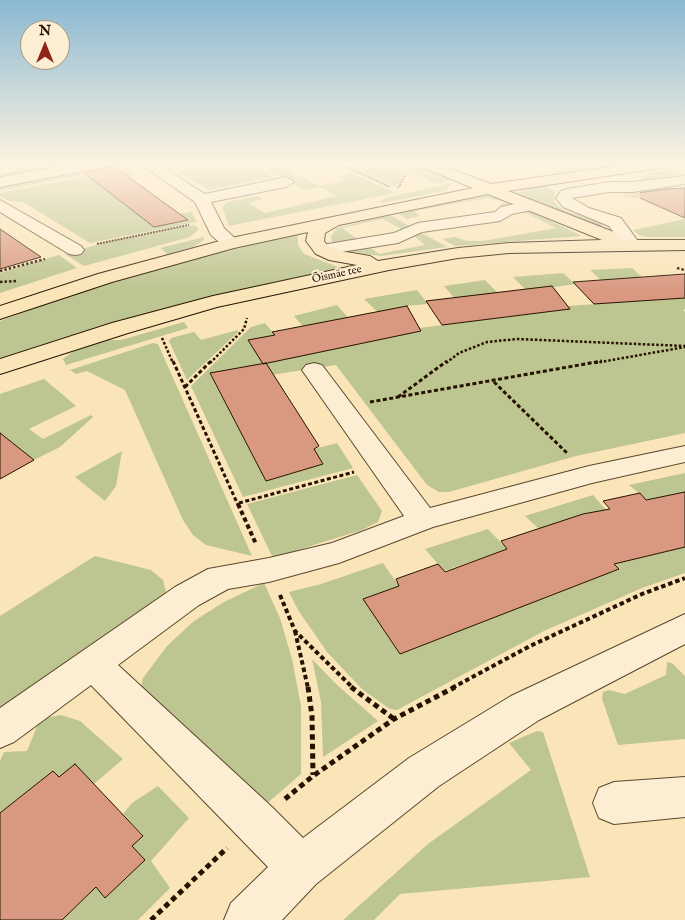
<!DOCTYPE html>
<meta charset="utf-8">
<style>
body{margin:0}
#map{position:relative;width:685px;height:920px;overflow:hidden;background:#fae5b9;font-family:"IM FELL English",serif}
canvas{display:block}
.north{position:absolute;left:20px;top:20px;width:50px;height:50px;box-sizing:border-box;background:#fceed2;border:1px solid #a6967e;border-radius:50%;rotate:0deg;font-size:14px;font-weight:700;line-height:20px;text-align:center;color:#261200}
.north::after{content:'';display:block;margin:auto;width:18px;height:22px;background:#8f2418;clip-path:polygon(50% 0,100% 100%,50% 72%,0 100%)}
</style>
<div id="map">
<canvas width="685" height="920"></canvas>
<div class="north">N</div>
</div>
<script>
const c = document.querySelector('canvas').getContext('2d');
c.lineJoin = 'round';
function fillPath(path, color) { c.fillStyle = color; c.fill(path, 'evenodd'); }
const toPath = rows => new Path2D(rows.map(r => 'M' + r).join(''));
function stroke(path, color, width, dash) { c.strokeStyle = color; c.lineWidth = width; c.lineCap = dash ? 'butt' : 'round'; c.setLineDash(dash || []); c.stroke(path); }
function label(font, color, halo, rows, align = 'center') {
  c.font = font + ' "IM FELL English",serif'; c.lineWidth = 4; c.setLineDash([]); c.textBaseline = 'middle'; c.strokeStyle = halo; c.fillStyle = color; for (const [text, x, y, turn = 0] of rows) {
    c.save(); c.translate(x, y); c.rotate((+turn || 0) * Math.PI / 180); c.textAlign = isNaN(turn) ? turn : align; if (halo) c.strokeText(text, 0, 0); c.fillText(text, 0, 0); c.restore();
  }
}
fillPath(toPath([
 [52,163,90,163,0,179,0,174],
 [114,163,128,163,132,165,0,191,0,184],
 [219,163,249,163,275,177,209,190,177,172],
 [255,163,273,163,319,186,345,181,337,176,352,173,395,193,229,226,222,207,227,202,258,196,263,199,248,203,265,213,337,196,319,187,304,190],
 [613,163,638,163,570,172,554,171],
 [386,165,405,173,396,187,361,171],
 [128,168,138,174,128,176,122,172,92,178,154,227,187,220,180,214,192,212,197,222,90,243,23,202,9,201,0,196,0,193],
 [403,168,428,169,452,180,436,184],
 [669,170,685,174,640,181,646,173],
 [452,183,448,189,443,191,382,203,380,202,385,198],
 [544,186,555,192,554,202,563,210,601,223,604,228,515,193],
 [479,196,492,196,513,204,503,207,499,205,504,202,488,198,414,211,420,216,407,219,397,213],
 [521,211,535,213,582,236,455,246,442,239,455,237,467,241,483,241,556,228,526,213,509,213],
 [390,215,413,228,403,230,383,219,342,228,360,241,334,244,332,241,331,237,337,228],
 [685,219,685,237,646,237,639,235,633,230],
 [195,225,199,229,190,237,84,266,65,254,96,245],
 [422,233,447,247,381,256,347,251,368,246,379,254,425,245,413,235],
 [298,234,298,245,304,254,341,268,196,300,105,324,0,358,0,321,68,296,178,263],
 [204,237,203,241,193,247,167,254,160,248],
 [59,255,77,268,0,293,0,273],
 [632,268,644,279,603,282,590,270],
 [563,273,575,284,527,291,513,277],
 [485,280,500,295,456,300,444,286],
 [417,290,428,304,405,306,380,314,364,299],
 [685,298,685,309,683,310,685,312,685,433,576,456,449,492,439,492,427,485,336,365,270,375,263,364,210,374,266,481,323,464,314,449,337,443,353,468,243,497,191,386,251,327,265,323,275,335,249,340,421,331,419,328,570,309,568,306],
 [337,305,350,320,305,329,294,316],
 [184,322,188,328,66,365,63,359,75,350,107,340,121,340],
 [238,330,238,332,187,380,169,341,171,338,194,332,201,340],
 [153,343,158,344,252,556,206,545,193,535,183,520,125,390,87,371,76,374,70,370],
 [44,379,76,406,29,429,43,439,91,415,93,417,60,447,34,460,7,439,0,442,0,394],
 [122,451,116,486,105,501,75,477],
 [685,473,685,492,647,500,629,485],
 [357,475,382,511,378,522,362,530,285,554,272,556,247,504],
 [593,495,606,510,576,516,539,529,525,516],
 [488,529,507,549,444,571,425,549],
 [685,547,685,573,642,588,544,631,397,710,390,709,363,690,327,652,298,610,289,592,321,584,383,563,399,586,363,599,400,654,618,569,614,564],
 [95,556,151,570,163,580,166,592,157,611,0,719,0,616],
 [264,583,280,618,292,659,301,706,301,774,264,806,139,694,143,678,167,646,194,621,224,602],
 [312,659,336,684,378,721,323,757,321,702],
 [667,662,672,663,685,676,685,739,618,745,602,699,603,692,609,690,625,694,666,675],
 [61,715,80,721,123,759,94,784,59,777,53,771,0,813,0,761,4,752,27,751,40,719],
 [537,731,543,732,590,877,400,894,374,920,343,920,428,844,531,770,509,743],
 [158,786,189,818,151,861,170,888,138,920,62,920,96,887,144,860,132,846,143,835,123,814,132,803]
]), '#bdc590');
const building = toPath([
 [112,165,188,220,154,227,84,173,104,169,112,165],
 [685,188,685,218,631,194,666,189,685,188],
 [0,229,41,257,0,269,0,229],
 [685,274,685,298,594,304,573,282,685,274],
 [552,286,570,309,442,325,426,301,552,286],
 [407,306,421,331,263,364,248,340,275,335,272,332,407,306],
 [266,363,319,446,314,449,323,464,266,481,210,373,266,363],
 [0,433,34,460,0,479,0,433],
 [685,492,685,547,614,564,619,569,400,654,363,599,399,586,396,579,438,564,445,572,507,549,501,541,583,514,610,509,603,501,640,493,646,500,685,492],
 [75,764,143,836,132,846,145,860,105,898,96,887,62,920,0,920,0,813,53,771,59,777,75,764]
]);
fillPath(building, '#d99880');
stroke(building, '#261200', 1);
stroke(toPath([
 [632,192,632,198]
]), '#dac59d', 16, [16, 8]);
const minor = toPath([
 [81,163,111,163,104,167,0,187,0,177,81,163],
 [139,163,156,163,205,194,286,177,294,182,286,187,211,202,224,228,240,243,237,247,231,248,225,247,211,235,195,202,139,163],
 [685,176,685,184,633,192,609,192,572,198,589,208,621,218,640,244,637,248,631,249,625,248,609,226,563,207,556,198,561,191,567,189,609,182,633,182,685,176],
 [0,200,81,246,84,250,81,254,75,255,69,254,0,212,0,200],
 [530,201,538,206,536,209,512,214,500,221,422,232,398,243,322,255,316,254,313,250,316,246,394,233,418,223,495,212,501,207,530,201],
 [314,363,322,365,430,508,589,466,685,446,685,462,592,483,433,527,339,563,269,582,228,589,199,605,118,665,272,807,303,838,409,758,511,696,685,614,685,644,539,720,439,786,316,884,282,920,224,920,231,903,268,867,91,685,14,742,0,748,0,708,175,587,208,569,269,558,332,543,404,516,302,370,306,365,314,363],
 [685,777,685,817,614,824,599,818,593,803,599,788,614,782,685,777]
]);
const major = toPath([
 [417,163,436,163,491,184,638,163,673,163,666,167,508,191,619,234,621,240,685,240,685,250,509,253,458,258,389,270,217,307,128,333,0,374,0,359,112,323,213,296,357,265,329,260,316,254,306,241,308,232,234,248,112,282,0,319,0,306,98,274,231,238,473,188,419,166,417,163],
 [488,194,602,240,509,243,458,248,378,261,370,256,340,251,328,246,324,241,325,233,339,225,488,194]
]);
stroke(minor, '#5b472e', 2);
stroke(major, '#261200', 2);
stroke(toPath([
 [338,163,390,187],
 [398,188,406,174],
 [97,244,189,225]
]), '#261200', 2, [2, 1]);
stroke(toPath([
 [677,268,685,270],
 [0,271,45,259],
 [0,282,17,281],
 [162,338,173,363],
 [210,363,244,329,247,318],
 [446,363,459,353,487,342,517,339,685,346],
 [595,363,685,347]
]), '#261200', 2.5, [2.5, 2]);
stroke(toPath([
 [173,361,238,505],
 [494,382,568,454],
 [185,387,211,361],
 [398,397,447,361],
 [370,402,602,361],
 [239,503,354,472]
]), '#261200', 3, [4, 2.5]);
stroke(toPath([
 [238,504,256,544],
 [280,595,295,631,353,688],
 [295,631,308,688],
 [452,688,530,646,642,594,685,578]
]), '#261200', 4, [4.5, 3]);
stroke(toPath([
 [308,687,312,716,313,775],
 [351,687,394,719],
 [285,799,313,776,394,719,455,687],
 [151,920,227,848]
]), '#261200', 5, [5.5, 4]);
fillPath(minor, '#fceed2');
fillPath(major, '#fae5b9');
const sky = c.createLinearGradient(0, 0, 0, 292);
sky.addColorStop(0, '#8ab8d2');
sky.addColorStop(0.56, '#fdf3e0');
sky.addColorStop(1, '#fdf3e000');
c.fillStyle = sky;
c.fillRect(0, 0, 685, 292);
label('11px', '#261200', '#fceed2', [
 ["Õismäe tee",337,275,-12]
]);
</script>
